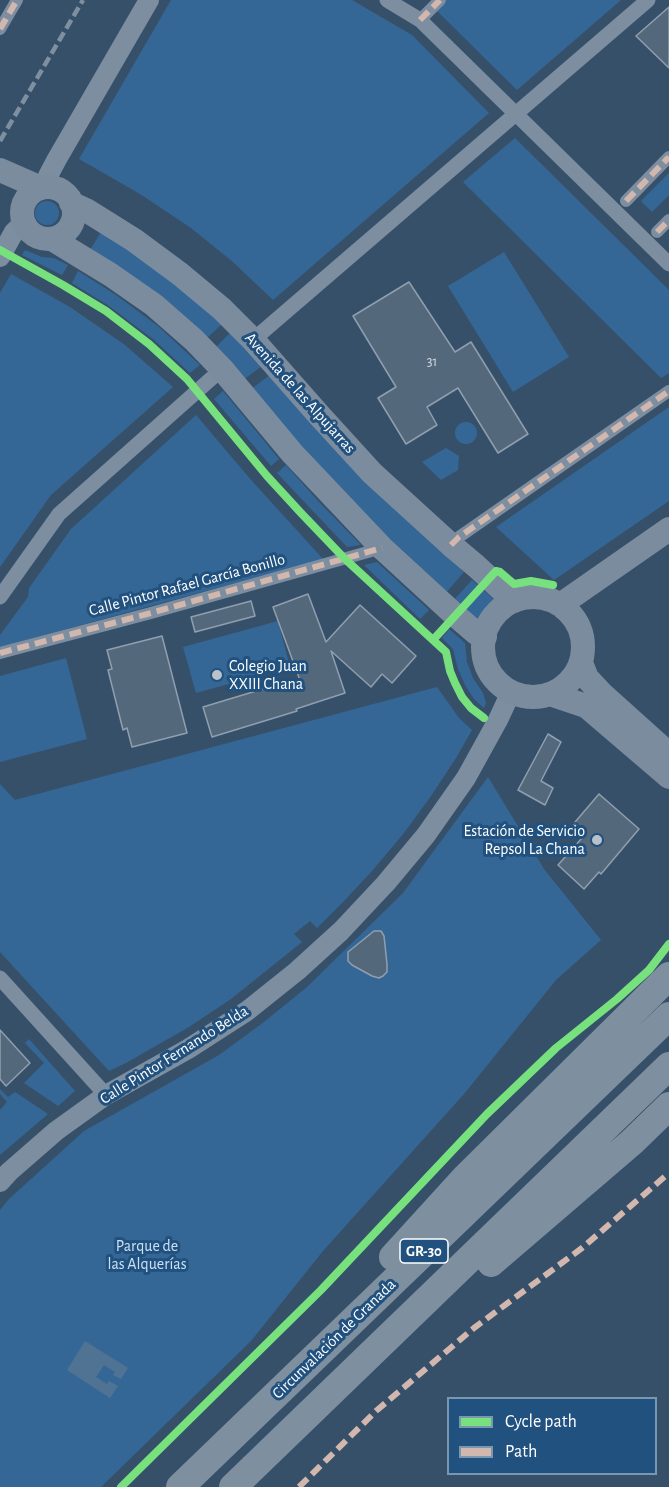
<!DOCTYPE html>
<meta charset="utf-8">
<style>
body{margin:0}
#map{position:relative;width:669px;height:1487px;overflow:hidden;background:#375069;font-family:"Alegreya Sans",sans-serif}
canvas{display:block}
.legend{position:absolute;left:447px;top:1397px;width:210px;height:78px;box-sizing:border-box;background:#21517f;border:2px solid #7a97b2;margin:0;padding:8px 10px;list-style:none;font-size:18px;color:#fff}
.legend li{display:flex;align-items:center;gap:12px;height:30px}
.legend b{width:30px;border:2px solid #7a97b2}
</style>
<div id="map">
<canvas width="669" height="1487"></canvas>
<ul class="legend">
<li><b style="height:8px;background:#77e17e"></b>Cycle path</li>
<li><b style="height:8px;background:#d1b7ad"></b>Path</li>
</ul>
</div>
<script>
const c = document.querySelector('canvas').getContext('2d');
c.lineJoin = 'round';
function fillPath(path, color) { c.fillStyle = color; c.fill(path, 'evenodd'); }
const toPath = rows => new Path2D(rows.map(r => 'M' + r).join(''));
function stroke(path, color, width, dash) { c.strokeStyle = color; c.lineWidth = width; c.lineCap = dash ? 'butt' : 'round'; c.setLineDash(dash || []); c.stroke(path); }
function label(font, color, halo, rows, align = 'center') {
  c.font = font + ' "Alegreya Sans",sans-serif'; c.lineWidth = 6; c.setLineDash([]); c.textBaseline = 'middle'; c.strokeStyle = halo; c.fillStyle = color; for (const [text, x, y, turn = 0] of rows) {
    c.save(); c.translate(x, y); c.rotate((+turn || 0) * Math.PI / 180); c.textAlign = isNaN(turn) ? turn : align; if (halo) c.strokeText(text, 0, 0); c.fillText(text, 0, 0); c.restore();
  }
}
fillPath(toPath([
 [171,0,352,0,412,35,489,113,273,300,233,262,191,228,140,194,79,159],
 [445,0,621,0,517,90,436,10],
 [515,138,669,290,669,373,661,378,463,182],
 [669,173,669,195,652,212,641,201],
 '35 213a12 12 0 1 1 24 0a12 12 0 1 1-24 0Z',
 [101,232,138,255,223,323,207,338,90,250],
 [25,250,42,257,54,258,68,265,62,275,22,255],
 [504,252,569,357,513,392,448,286],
 [78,271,116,295,159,327,200,365,190,373,153,339,109,306,72,283],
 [11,274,70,307,125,345,173,387,51,495,0,567,0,293],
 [231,332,262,366,243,380,216,347],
 [271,374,412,525,464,572,444,595,386,541,250,390],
 [223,391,279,459,271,466,214,399],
 [669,407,669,501,554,580,496,527],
 [196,415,252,481,323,559,0,647,0,635,28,597,29,588,71,529],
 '455 433a11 11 0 1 1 22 0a11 11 0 1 1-22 0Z',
 [446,448,459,456,458,470,441,480,422,462],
 [286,465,319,502,361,545,347,547,277,473],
 [377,562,429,610,420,619,364,565],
 [472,580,479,586,459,609,452,602],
 [483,590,495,600,474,623,463,612],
 [278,621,290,667,196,693,183,647],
 [449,629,465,643,467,662,473,678,483,693,486,703,484,708,474,699,465,685,458,669,453,649,442,638],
 [66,658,87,739,0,762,0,676],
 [437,687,459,718,472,730,456,758,431,796,404,833,372,871,344,901,317,928,310,921,294,934,302,942,231,999,189,1027,126,1063,109,1071,0,952,0,784,15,800],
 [488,777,544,869,601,940,556,980,464,1094,323,1251,251,1341,101,1487,0,1487,0,1210,9,1199,84,1131,219,1055,264,1022,307,987,403,893],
 [29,1039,75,1091,58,1106,24,1083,44,1063,25,1043],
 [0,1089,8,1097,15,1092,48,1114,0,1155,0,1110,7,1102,0,1094]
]), '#356796');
fillPath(toPath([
 [85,1341,128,1368,121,1379,113,1375,115,1372,104,1365,96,1377,107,1384,109,1381,118,1386,110,1398,67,1370]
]), '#507394');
const building = toPath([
 [669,7,669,68,636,36,669,7],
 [409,282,455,352,471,342,528,434,498,453,458,388,427,407,437,425,406,444,378,398,396,387,353,316,409,282],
 [308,594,326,642,360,605,416,656,392,683,382,674,371,687,331,651,345,693,296,709,297,711,212,737,203,707,276,685,278,691,301,683,273,607,308,594],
 [251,601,255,616,195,632,191,617,251,601],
 [162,636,187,733,132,747,127,728,123,730,108,670,112,669,107,650,162,636],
 [548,734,561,742,541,781,553,788,545,805,518,790,548,734],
 [599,794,639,829,601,874,599,872,584,889,558,865,582,838,570,828,599,794],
 [374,931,381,931,384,936,387,964,387,972,383,976,379,978,372,976,352,965,348,961,348,952,374,931],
 [0,1030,30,1063,6,1086,0,1079,0,1030]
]);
fillPath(building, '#54687c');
stroke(building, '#909faf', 1.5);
stroke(toPath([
 [420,20,440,0],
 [0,29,17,0],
 [626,201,669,157],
 [657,232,669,220],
 [451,545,459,537,669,391],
 [0,653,151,613,382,548]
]), '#7c8ea0', 12);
stroke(toPath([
 [387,0,420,20,669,264],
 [253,340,648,0],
 [0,597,59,514,222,369],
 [0,978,106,1095]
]), '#7c8ea0', 15);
stroke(toPath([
 [49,187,48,176,57,159,149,0],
 [0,257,14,232,24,223],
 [0,1182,9,1172,56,1131,106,1095,188,1049,247,1011,297,971,341,931,386,883,426,835,466,778,498,720,511,692]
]), '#7c8ea0', 20);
stroke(toPath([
 [0,170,41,188],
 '22 213a26 26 0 1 1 52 0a26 26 0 1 1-52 0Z',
 [71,203,86,210,134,240,180,274,222,309,253,340,319,415,372,473,451,545,476,566,514,601],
 [52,239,111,275,154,305,194,340,222,369,292,453,382,548,455,615,476,633,485,637],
 '483 647a50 50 0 1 1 100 0a50 50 0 1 1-100 0Z',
 [560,605,669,529],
 [581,663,587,678,602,694,669,754],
 [550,694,586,706,669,777]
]), '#7b8c9e', 24);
stroke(toPath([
 [393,1257,465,1178,669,976],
 [491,1263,632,1142,669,1106],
 [180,1487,669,1016],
 [233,1487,669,1066]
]), '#7e90a0', 28);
stroke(toPath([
 [0,141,83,0]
]), '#7e90a0', 4.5, [10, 4.5]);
stroke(toPath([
 [420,20,440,0],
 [0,29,17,0],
 [626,201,669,157],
 [657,232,669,220],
 [451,545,459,537,669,391],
 [0,653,151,613,382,548],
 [299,1487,376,1411,474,1328,582,1248,669,1173]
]), '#d1b7ad', 6, [12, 6]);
stroke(toPath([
 [0,250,63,285,106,311,149,344,187,379,267,476,301,513,345,559,446,652,450,671,455,683,462,697,471,708,484,718],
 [433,640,496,571,500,572,514,584,531,581,553,585],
 [121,1487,321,1290,487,1114,556,1048,617,999,649,970,669,944]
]), '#77e17e', 8);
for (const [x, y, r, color] of [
 [217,675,6,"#b9c2ca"],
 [597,840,6,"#b9c2ca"]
]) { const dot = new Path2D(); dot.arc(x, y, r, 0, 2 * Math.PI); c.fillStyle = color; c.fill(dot); stroke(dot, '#21517f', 2); }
label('14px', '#d4d9de', null, [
 ["31",432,362]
]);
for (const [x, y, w] of [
 [424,1251,48]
]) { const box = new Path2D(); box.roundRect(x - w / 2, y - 12, w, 24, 4.5); c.fillStyle = '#21517f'; c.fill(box); stroke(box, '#fff', 1.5); }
label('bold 15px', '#fff', null, [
 ["GR-30",424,1251]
]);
label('16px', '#fff', '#21517f', [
 ["Avenida de las Alpujarras",300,393,48],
 ["Calle Pintor Rafael García Bonillo",187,585,-15],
 ["Calle Pintor Fernando Belda",174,1055,-32],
 ["Circunvalación de Granada",334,1339,-44]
]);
label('16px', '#fff', '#21517f', [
 ["Colegio Juan",229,666],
 ["XXIII Chana",229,684],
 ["Estación de Servicio",585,831,"right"],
 ["Repsol La Chana",585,849,"right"]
], 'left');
label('16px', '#cae1f6', '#21517f', [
 ["Parque de",147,1246],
 ["las Alquerías",147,1264]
]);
</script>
